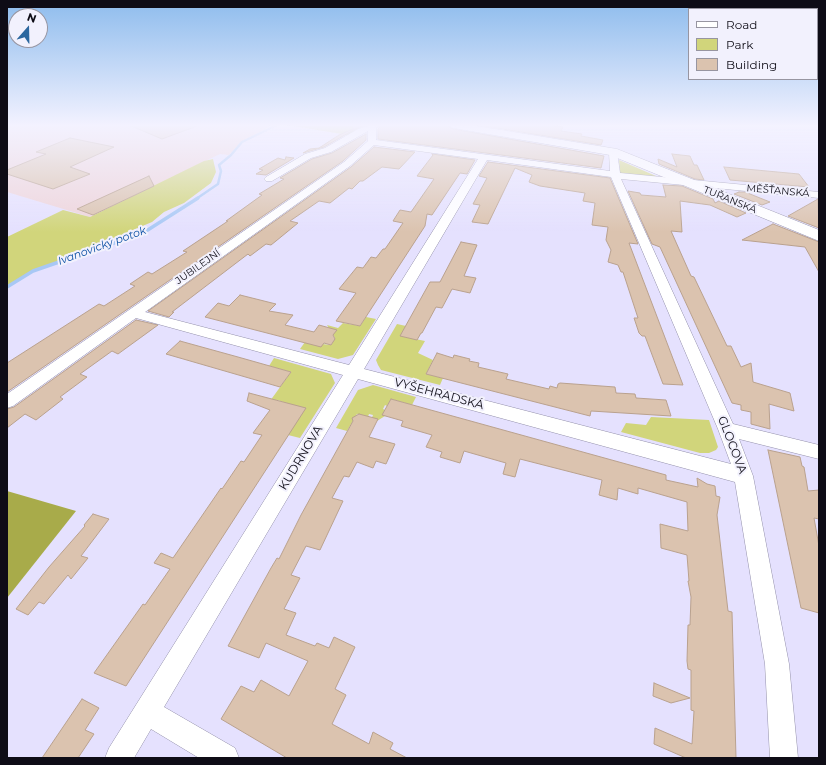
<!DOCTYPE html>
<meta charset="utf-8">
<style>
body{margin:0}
#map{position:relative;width:826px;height:765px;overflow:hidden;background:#e5e1fe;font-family:Montserrat,sans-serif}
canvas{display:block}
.frame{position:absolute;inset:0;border:8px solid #0e0c16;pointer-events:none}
.legend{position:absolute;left:688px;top:8px;width:130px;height:72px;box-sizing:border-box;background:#f2f1fd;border:1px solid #9795a1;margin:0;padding:5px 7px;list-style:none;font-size:12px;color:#0e0c16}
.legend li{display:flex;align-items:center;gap:8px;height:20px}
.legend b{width:20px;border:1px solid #9795a1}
.north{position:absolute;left:8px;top:8px;width:40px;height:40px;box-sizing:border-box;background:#f2f1fd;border:1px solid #9795a1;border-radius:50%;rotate:20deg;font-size:11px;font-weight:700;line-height:16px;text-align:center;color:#0e0c16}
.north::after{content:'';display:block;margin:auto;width:14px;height:18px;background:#2c679f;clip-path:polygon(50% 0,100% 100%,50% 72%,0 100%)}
</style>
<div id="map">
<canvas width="826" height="765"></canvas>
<div class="frame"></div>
<ul class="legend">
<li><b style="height:5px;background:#fff"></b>Road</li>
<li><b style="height:11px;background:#d1d57b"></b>Park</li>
<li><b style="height:11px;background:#dbc3af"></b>Building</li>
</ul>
<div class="north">N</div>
</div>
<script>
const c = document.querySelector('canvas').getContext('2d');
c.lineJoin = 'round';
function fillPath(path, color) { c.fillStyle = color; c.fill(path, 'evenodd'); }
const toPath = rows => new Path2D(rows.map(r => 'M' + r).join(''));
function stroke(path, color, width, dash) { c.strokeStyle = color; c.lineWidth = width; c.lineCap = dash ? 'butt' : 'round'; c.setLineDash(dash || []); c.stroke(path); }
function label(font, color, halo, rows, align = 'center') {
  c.font = font + ' Montserrat,sans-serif'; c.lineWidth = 4; c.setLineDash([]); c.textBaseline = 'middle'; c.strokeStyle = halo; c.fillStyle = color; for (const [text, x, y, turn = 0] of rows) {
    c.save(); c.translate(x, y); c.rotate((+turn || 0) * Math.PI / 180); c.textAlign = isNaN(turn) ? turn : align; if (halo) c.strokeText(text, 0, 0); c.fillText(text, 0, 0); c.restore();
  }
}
fillPath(toPath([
 [7,125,264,125,271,126,241,142,229,155,220,154,90,217,7,192]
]), '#eed4da');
fillPath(toPath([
 [287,125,350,125,362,128,348,135],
 [213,159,216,172,211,183,184,203,164,212,152,222,33,272,7,288,7,237,63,210,90,217,204,161],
 [619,160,656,176,655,177,620,173],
 [366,317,376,319,353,355,338,359,300,349,305,342,331,345,335,338,327,325,338,328,343,323,360,326],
 [397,324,406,326,401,336,425,341,418,353,433,360,426,374,443,378,440,385,381,370,378,365,376,360],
 [274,358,331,374,335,383,300,438,288,435,285,403,278,400,270,401,291,372,269,366],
 [373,385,416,397,412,405,391,399,387,406,385,405,383,409,387,411,385,416,377,421,371,420,373,415,369,414,368,417,357,414,347,431,336,428,358,390],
 [651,417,709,420,718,447,716,450,709,453,700,453,621,432,626,423,646,425]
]), '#d1d57b');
fillPath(toPath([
 [7,491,76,511,7,598]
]), '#a8ab4a');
stroke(toPath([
 [196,199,218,184,221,171,219,165,231,155,242,142,277,125]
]), '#a8c8f5', 2.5);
stroke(toPath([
 [7,287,33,271,143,233,198,198]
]), '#a8c8f5', 3.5);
const building = toPath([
 [129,125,197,125,197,126,162,139,129,125],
 [353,125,366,125,357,128,324,147,303,153,310,149,319,148,339,135,353,129,353,125],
 [381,125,446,125,453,129,604,156,601,168,378,139,378,129,381,125],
 [478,125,546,125,563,127,561,131,582,134,581,136,603,140,601,145,478,125],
 [366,134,366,140,343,161,7,392,7,363,99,304,104,306,135,286,130,284,148,272,152,274,187,252,183,251,228,221,226,221,262,195,259,194,284,179,280,178,312,159,332,153,366,134],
 [70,138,114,147,70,167,90,174,53,189,7,174,7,170,46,154,36,152,70,138],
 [374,147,415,152,399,169,382,167,363,181,360,181,352,189,349,188,330,203,319,201,290,221,298,223,276,241,271,245,266,244,250,256,248,254,172,312,174,312,169,317,148,311,351,167,374,147],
 [432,154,475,160,467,174,460,173,432,215,427,214,425,226,360,326,336,321,356,293,339,289,357,267,363,268,371,257,376,258,383,249,385,249,403,223,393,221,400,210,411,212,434,179,417,176,433,155,432,154],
 [672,154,690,156,694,165,697,165,704,180,695,179,659,164,658,159,677,167,672,154],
 [286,157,294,158,266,175,256,174,263,170,259,169,278,158,285,160,286,157],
 [488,162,610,178,638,244,629,243,683,385,663,384,645,336,642,336,639,333,634,318,638,318,623,272,621,272,618,265,608,262,611,250,606,240,608,227,592,225,595,203,583,201,585,193,540,186,529,182,532,175,515,168,488,224,472,222,480,205,473,204,487,178,479,176,488,162],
 [724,167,799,174,809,187,730,180,724,167],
 [149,176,154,186,93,215,77,209,149,176],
 [663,185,682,186,713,199,715,203,719,201,746,213,737,217,710,205,680,201,682,232,671,231,691,276,694,277,727,346,731,346,741,367,751,363,753,382,790,393,794,411,769,404,770,429,751,424,751,412,741,410,741,405,732,403,660,247,652,244,628,191,640,193,641,195,666,197,663,185],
 [739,192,745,192,770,202,762,205,734,194,739,192],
 [818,199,819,228,788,216,818,199],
 [773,224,819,242,819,272,805,247,742,240,773,224],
 [461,242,477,245,464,276,476,278,470,293,452,289,442,308,436,307,422,333,421,333,417,340,400,336,430,282,440,282,461,242],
 [240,295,276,304,269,311,293,315,285,325,314,332,319,325,337,330,333,335,335,339,331,345,324,343,321,347,205,317,218,303,229,306,240,295],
 [136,320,158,325,118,354,112,351,80,374,87,377,60,397,63,399,36,420,25,414,7,428,7,409,14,407,136,320],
 [180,341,238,357,291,372,280,387,166,354,180,341],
 [437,353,453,358,454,355,470,359,469,361,479,363,478,367,508,374,506,379,549,389,550,386,557,388,558,384,560,383,615,387,616,393,635,394,636,398,666,400,671,416,591,411,590,416,426,374,437,353],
 [249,393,306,408,126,686,94,673,143,604,145,605,170,569,154,563,161,553,173,558,221,488,222,489,241,461,244,462,262,435,253,433,270,410,247,401,249,393],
 [391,399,666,475,666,480,698,487,697,478,707,484,715,486,716,496,720,497,717,515,728,611,732,612,736,758,686,758,654,744,655,728,692,744,694,711,691,710,691,670,688,669,687,661,688,625,690,625,691,597,688,581,689,581,687,555,661,548,660,524,688,531,687,502,638,488,638,494,618,488,617,500,599,495,602,480,520,459,515,477,503,474,506,463,464,451,460,463,440,457,442,452,426,447,432,435,401,426,403,421,382,415,391,399],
 [359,414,378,419,369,437,395,444,386,464,376,461,373,468,357,462,349,477,344,476,332,498,343,501,320,550,306,546,291,575,300,578,284,609,296,613,286,635,315,646,317,643,329,648,334,637,355,647,335,689,346,695,332,724,369,744,373,732,393,743,390,749,407,758,287,758,221,719,241,686,254,692,261,680,289,696,308,661,266,643,259,658,228,646,271,568,277,558,279,559,301,515,353,421,352,418,359,414],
 [768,450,800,457,802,466,804,467,808,491,819,490,819,519,814,518,819,546,819,613,801,608,768,450],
 [93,514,109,519,81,556,88,558,71,579,68,575,44,604,39,602,28,615,16,609,49,567,85,526,84,525,93,514],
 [654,683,690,698,671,703,653,696,654,683],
 [82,699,99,708,85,730,94,734,78,758,42,758,82,699]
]);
fillPath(building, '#dbc3af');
stroke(building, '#b9a18e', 1);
const minor = toPath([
 [370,125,380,125,376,128,376,140,610,171,609,152,613,149,617,152,620,173,819,192,819,198,621,179,733,424,819,445,819,459,739,439,753,476,789,664,798,758,770,758,765,664,735,482,358,379,164,707,235,748,239,758,199,758,151,729,134,758,105,758,109,748,343,375,136,318,13,406,7,408,7,394,344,162,368,141,368,131,331,152,311,158,272,181,266,181,264,179,266,177,305,154,325,148,358,129,370,125],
 [374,145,478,159,349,365,145,312,350,166,374,145],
 [487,160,611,177,718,429,731,464,364,369,487,160]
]);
const secondary = toPath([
 [447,125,471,125,617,149,819,230,819,241,610,155,453,128,447,125]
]);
stroke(minor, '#9491ab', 1);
stroke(secondary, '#9491ab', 1);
fillPath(minor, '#fff');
fillPath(secondary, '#fff');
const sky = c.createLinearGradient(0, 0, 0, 232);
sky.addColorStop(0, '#8ebced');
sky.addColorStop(0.54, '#f3f2ff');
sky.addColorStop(1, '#f3f2ff00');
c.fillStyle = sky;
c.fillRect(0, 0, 826, 232);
label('10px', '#0e0c16', '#f2f1fd', [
 ["MĚŠŤANSKÁ",778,191,5],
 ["TUŘANSKÁ",730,200,22],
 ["JUBILEJNÍ",198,267,-35]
]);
label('italic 11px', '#0b50a4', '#f2f1fd', [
 ["Ivanovický potok",102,246,-20]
]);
label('12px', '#0e0c16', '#f2f1fd', [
 ["VYŠEHRADSKÁ",439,394,15],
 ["GLOCOVA",732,445,69],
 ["KUDRNOVA",301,458,-59]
]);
</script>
